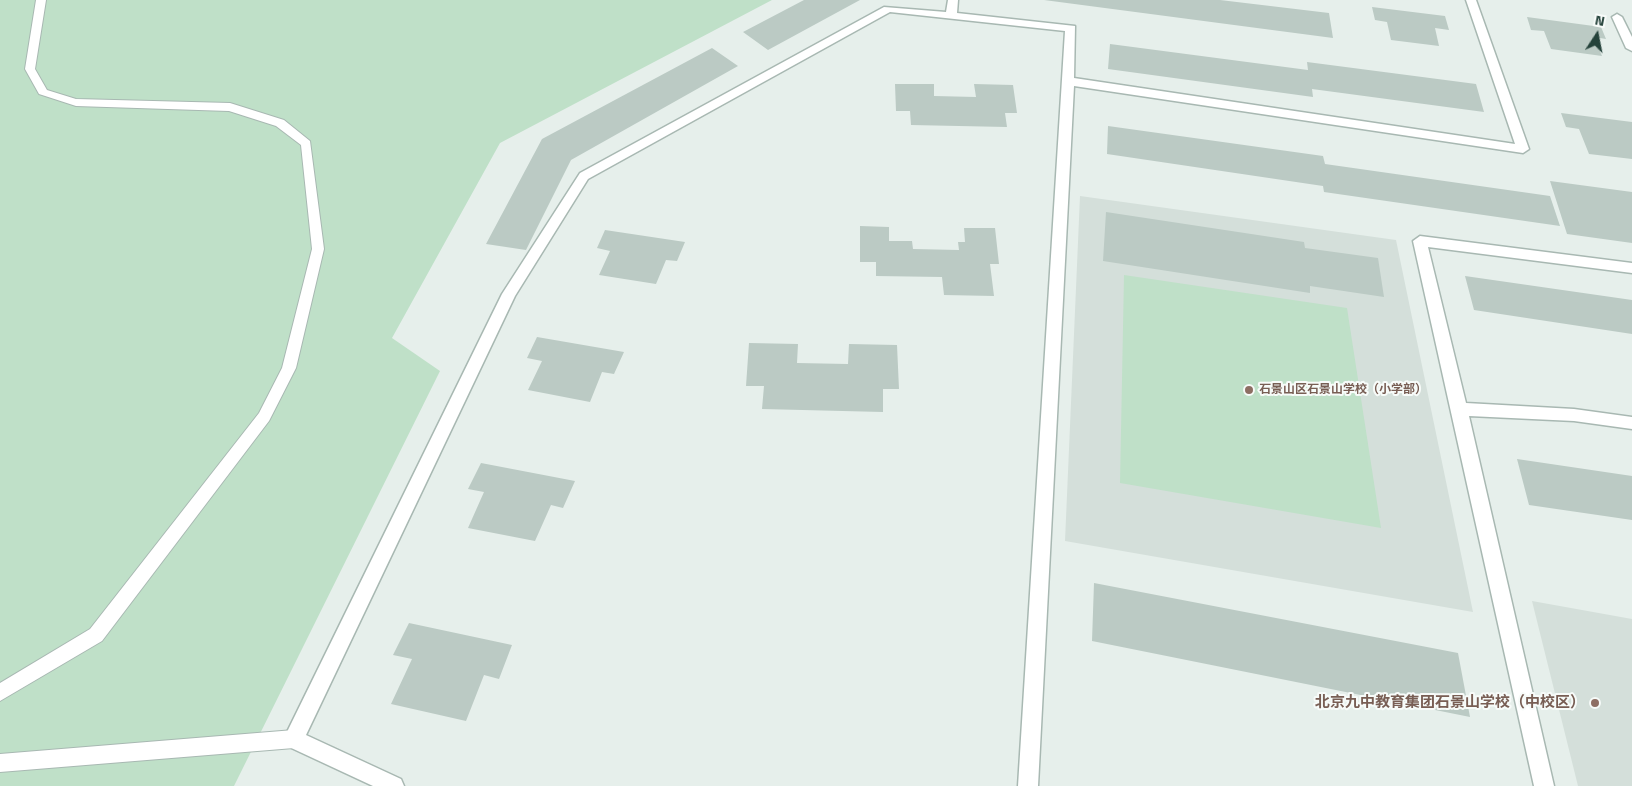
<!DOCTYPE html>
<meta charset="utf-8">
<style>
body{margin:0}
#map{position:relative;width:1632px;height:786px;overflow:hidden;background:#e6efeb;font-family:"Titillium Web",sans-serif}
canvas{display:block}
.north{position:absolute;left:1572px;top:10px;width:50px;height:50px;-webkit-text-stroke:4px #f7fbf9;paint-order:stroke;rotate:11deg;font-size:14px;font-weight:700;line-height:20px;text-align:center;color:#24423a}
.north::after{content:'';display:block;margin:auto;width:18px;height:22px;background:#24423a;clip-path:polygon(50% 0,100% 100%,50% 72%,0 100%)}
</style>
<div id="map">
<canvas width="1632" height="786"></canvas>
<div class="north">N</div>
</div>
<script>
const c = document.querySelector('canvas').getContext('2d');
c.lineJoin = 'round';
function fillPath(path, color) { c.fillStyle = color; c.fill(path, 'evenodd'); }
const toPath = rows => new Path2D(rows.map(r => 'M' + r).join(''));
function stroke(path, color, width, dash) { c.strokeStyle = color; c.lineWidth = width; c.lineCap = dash ? 'butt' : 'round'; c.setLineDash(dash || []); c.stroke(path); }
function label(font, color, halo, rows, align = 'center') {
  c.font = font + ' "Titillium Web","Noto Sans SC",sans-serif'; c.lineWidth = 4; c.setLineDash([]); c.textBaseline = 'middle'; c.strokeStyle = halo; c.fillStyle = color; for (const [text, x, y, turn = 0] of rows) {
    c.save(); c.translate(x, y); c.rotate((+turn || 0) * Math.PI / 180); c.textAlign = isNaN(turn) ? turn : align; if (halo) c.strokeText(text, 0, 0); c.fillText(text, 0, 0); c.restore();
  }
}
fillPath(toPath([
 [1080,196,1396,240,1473,612,1065,541],
 [1532,601,1632,619,1632,786,1578,786]
]), '#d4dfda');
fillPath(toPath([
 [0,0,772,0,500,143,392,338,440,371,234,786,0,786],
 [1124,275,1347,308,1381,528,1120,483]
]), '#bfe0c8');
fillPath(toPath([
 [804,0,860,0,768,50,743,32],
 [1044,0,1220,0,1329,13,1333,38],
 [1372,7,1445,16,1449,30,1435,28,1439,46,1391,40,1387,22,1375,20],
 [1527,17,1601,27,1606,39,1594,37,1602,56,1551,49,1544,31,1531,30],
 [1110,44,1308,70,1307,62,1476,84,1484,112,1312,89,1313,97,1108,69],
 [712,48,738,66,571,160,526,250,486,244,542,139],
 [895,84,934,84,934,96,976,97,974,84,1013,85,1017,113,1005,113,1007,127,911,125,910,111,896,111],
 [1561,113,1632,122,1632,159,1589,154,1579,129,1566,127],
 [1108,126,1323,156,1325,164,1550,196,1560,226,1324,192,1323,186,1107,154],
 [1550,181,1632,192,1632,243,1567,234],
 [1106,212,1304,242,1305,248,1378,258,1384,297,1310,286,1310,293,1103,261],
 [860,226,889,227,889,241,912,241,913,249,959,250,958,242,965,242,964,228,995,228,999,264,990,264,994,296,944,295,942,277,876,276,876,262,860,262],
 [605,230,685,242,677,261,666,260,656,284,599,275,610,251,597,248],
 [1465,276,1632,300,1632,334,1474,310],
 [537,337,624,352,614,374,602,372,590,402,528,390,542,361,527,358],
 [749,343,798,344,797,363,848,364,849,344,897,345,899,389,883,389,883,412,762,409,764,386,746,386],
 [1517,459,1632,476,1632,520,1529,505],
 [481,463,575,481,563,508,551,505,535,541,468,528,484,492,468,489],
 [1094,583,1458,653,1470,717,1092,641],
 [409,623,512,645,499,679,484,675,466,721,391,704,412,659,393,655]
]), '#bbcac4');
const service = toPath([
 [36,0,46,0,35,69,47,90,76,99,230,103,284,120,310,141,324,249,296,368,269,421,102,641,0,701,0,683,90,629,259,413,282,368,312,249,301,145,276,126,229,111,76,106,39,94,25,69,36,0],
 [294,730,300,733,303,739,300,745,294,748,0,772,0,754,294,730]
]);
const minor = toPath([
 [948,0,958,0,957,13,1075,26,1074,78,1515,144,1466,0,1476,0,1529,149,1523,153,1074,86,1038,786,1018,786,1065,31,890,12,588,179,515,296,306,735,401,779,404,786,373,786,287,746,285,739,287,732,502,294,580,173,884,7,946,12,948,0],
 [1617,14,1622,17,1632,37,1632,51,1626,48,1612,17,1617,14],
 [1420,236,1632,263,1632,273,1428,247,1466,403,1574,409,1632,417,1632,429,1574,421,1469,416,1554,786,1534,786,1413,241,1420,236]
]);
stroke(service, '#a8b8b2', 2);
stroke(minor, '#a8b8b2', 3);
fillPath(service, '#fff');
fillPath(minor, '#fff');
for (const [x, y, r, color] of [
 [1249,390,5,"#8d6e63"],
 [1595,703,5,"#8d6e63"]
]) { const dot = new Path2D(); dot.arc(x, y, r, 0, 2 * Math.PI); c.fillStyle = color; c.fill(dot); stroke(dot, '#f7fbf9', 2); }
label('bold 12px', '#785e54', '#f7fbf9', [
 ["石景山区石景山学校（小学部）",1259,390]
], 'left');
label('bold 15px', '#785e54', '#f7fbf9', [
 ["北京九中教育集团石景山学校（中校区）",1585,703]
], 'right');
</script>
